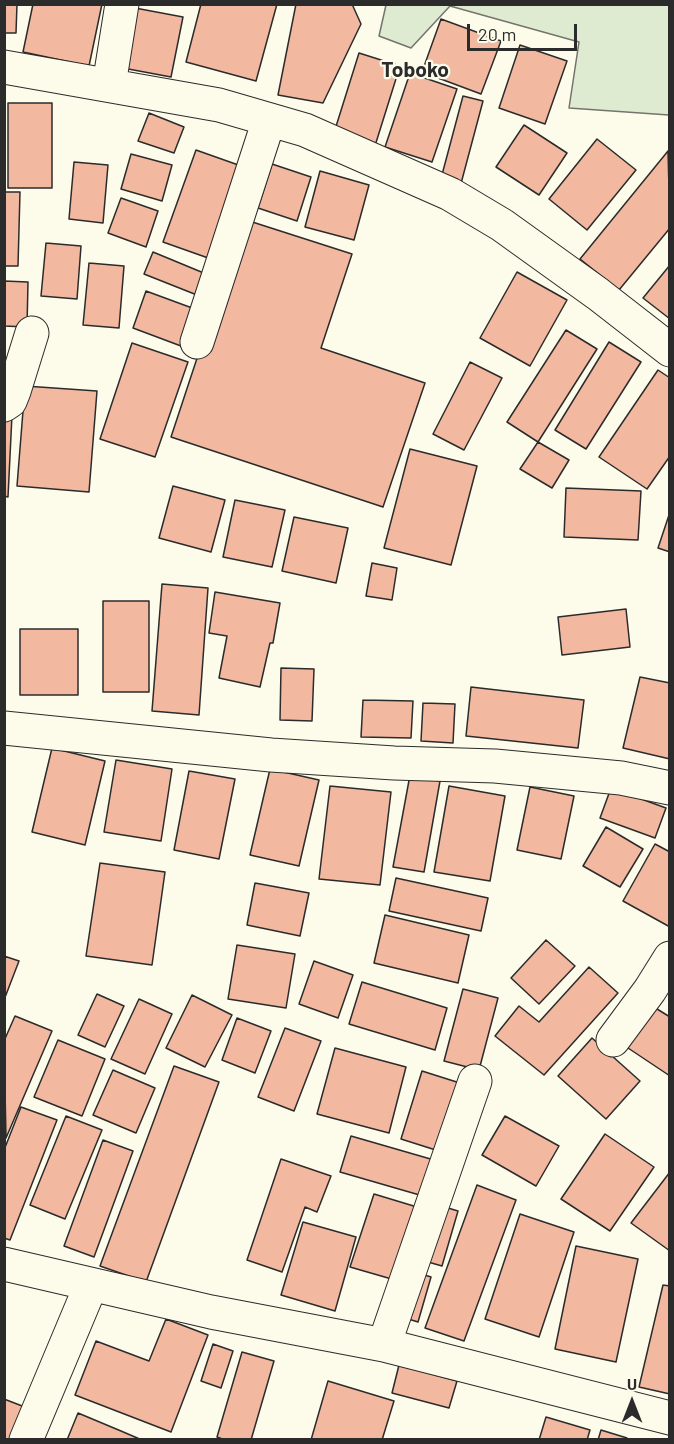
<!DOCTYPE html>
<style>
body{margin:0}
#map{position:relative;width:674px;height:1444px;overflow:hidden;background:#fdfbea;font-family:Barlow,sans-serif}
canvas{display:block}
.frame{position:absolute;inset:0;border:6px solid #2b2b2b;pointer-events:none}
.north{position:absolute;left:602px;top:1372px;width:60px;height:60px;-webkit-text-stroke:4px #fdfbea;paint-order:stroke;rotate:0deg;font-size:16px;font-weight:700;line-height:24px;text-align:center;color:#2b2b2b}
.north::after{content:'';display:block;margin:auto;width:21px;height:27px;background:#2b2b2b;clip-path:polygon(50% 0,100% 100%,50% 72%,0 100%)}
.scale{position:absolute;left:467px;top:24px;width:110px;height:27px;box-sizing:border-box;border:3px solid #2b2b2b;border-top:0;padding-left:8px;font-size:18px;line-height:21px;white-space:nowrap;color:#2b2b2b;-webkit-text-stroke:4px #fdfbea;paint-order:stroke}
</style>
<div id="map">
<canvas width="674" height="1444"></canvas>
<div class="frame"></div>
<div class="north">U</div>
<div class="scale">20 m</div>
</div>
<script>
const c = document.querySelector('canvas').getContext('2d');
c.lineJoin = 'round';
function fillPath(path, color) { c.fillStyle = color; c.fill(path, 'evenodd'); }
const toPath = rows => new Path2D(rows.map(r => 'M' + r).join(''));
function stroke(path, color, width, dash) { c.strokeStyle = color; c.lineWidth = width; c.lineCap = dash ? 'butt' : 'round'; c.setLineDash(dash || []); c.stroke(path); }
function label(font, color, halo, rows, align = 'center') {
  c.font = font + ' Barlow,sans-serif'; c.lineWidth = 4.5; c.setLineDash([]); c.textBaseline = 'middle'; c.strokeStyle = halo; c.fillStyle = color; for (const [text, x, y, turn = 0] of rows) {
    c.save(); c.translate(x, y); c.rotate((+turn || 0) * Math.PI / 180); c.textAlign = isNaN(turn) ? turn : align; if (halo) c.strokeText(text, 0, 0); c.fillText(text, 0, 0); c.restore();
  }
}
const green = toPath([
 [386,5,669,5,669,115,569,108,579,42,450,6,411,48,379,36,386,5]
]);
fillPath(green, '#deebd1');
stroke(green, '#74746e', 1.5);
const building = toPath([
 [4,4,17,4,16,33,4,33,4,4],
 [33,4,102,4,89,66,23,52,33,4],
 [201,4,277,4,256,81,186,62,201,4],
 [296,4,352,4,361,24,323,103,278,95,296,4],
 [135,8,183,17,171,77,123,68,135,8],
 [441,19,501,41,481,94,422,72,441,19],
 [520,45,567,61,545,124,499,108,520,45],
 [359,53,400,66,374,149,333,136,359,53],
 [410,73,457,89,432,162,385,147,410,73],
 [463,96,483,101,459,191,439,186,463,96],
 [8,103,52,103,52,188,8,188,8,103],
 [149,113,184,127,174,153,138,141,149,113],
 [524,125,567,153,539,195,496,167,524,125],
 [597,139,636,170,587,230,549,199,597,139],
 [196,150,244,167,211,259,163,242,196,150],
 [668,151,670,228,619,290,580,259,668,151],
 [131,154,172,165,162,201,121,189,131,154],
 [74,162,108,165,103,223,69,219,74,162],
 [272,164,311,177,297,221,258,208,272,164],
 [320,171,369,185,354,240,305,227,320,171],
 [4,192,20,192,18,266,4,266,4,192],
 [121,198,158,211,146,247,108,233,121,198],
 [243,219,352,254,321,348,425,383,383,507,171,437,243,219],
 [46,243,81,246,77,299,41,296,46,243],
 [153,252,211,276,202,297,144,274,153,252],
 [89,263,124,266,119,328,83,325,89,263],
 [670,265,670,319,643,298,670,265],
 [517,272,567,300,530,366,480,338,517,272],
 [4,281,28,282,27,327,4,326,4,281],
 [146,291,203,312,189,349,133,328,146,291],
 [566,330,597,349,538,442,507,422,566,330],
 [609,342,641,362,586,449,555,430,609,342],
 [132,343,188,362,155,457,100,439,132,343],
 [470,362,502,378,464,450,433,434,470,362],
 [658,370,670,378,670,456,647,489,599,457,658,370],
 [25,386,97,391,89,492,17,486,25,386],
 [4,415,12,415,8,497,4,496,4,415],
 [538,442,569,460,552,488,520,469,538,442],
 [410,449,477,466,451,565,384,548,410,449],
 [173,486,225,500,211,552,159,538,173,486],
 [566,488,641,491,638,540,564,537,566,488],
 [235,500,285,510,272,567,223,557,235,500],
 [670,512,670,552,658,548,670,512],
 [294,517,348,528,336,583,282,571,294,517],
 [372,563,397,568,392,600,366,596,372,563],
 [162,584,208,588,199,715,152,711,162,584],
 [215,592,280,603,273,643,270,643,260,687,219,678,227,636,209,633,215,592],
 [103,601,149,601,149,692,103,692,103,601],
 [626,609,630,647,562,655,558,617,626,609],
 [20,629,78,629,78,695,20,695,20,629],
 [281,668,314,669,312,721,280,720,281,668],
 [640,677,670,683,670,759,623,748,640,677],
 [471,687,584,700,578,748,466,736,471,687],
 [363,700,413,701,411,738,361,737,363,700],
 [423,703,455,704,453,743,421,741,423,703],
 [52,748,105,761,85,845,32,832,52,748],
 [116,760,172,769,161,841,104,832,116,760],
 [270,769,319,780,299,866,250,855,270,769],
 [189,771,235,779,219,859,174,850,189,771],
 [410,775,440,781,424,872,393,867,410,775],
 [330,786,391,792,380,885,319,879,330,786],
 [449,786,505,796,490,881,434,872,449,786],
 [530,787,574,796,561,859,517,850,530,787],
 [611,788,666,808,655,838,600,818,611,788],
 [606,827,643,849,620,887,583,866,606,827],
 [655,844,670,852,670,927,623,901,655,844],
 [100,863,165,872,152,965,86,956,100,863],
 [396,878,488,898,481,931,389,911,396,878],
 [255,883,309,893,300,936,247,925,255,883],
 [385,915,469,935,458,983,374,963,385,915],
 [546,940,575,966,539,1004,511,978,546,940],
 [237,945,295,954,286,1008,228,999,237,945],
 [4,956,19,961,4,1000,4,956],
 [314,961,353,975,338,1018,299,1004,314,961],
 [589,967,618,993,544,1075,495,1036,519,1006,539,1022,589,967],
 [362,982,447,1008,435,1050,349,1024,362,982],
 [463,989,498,998,479,1070,444,1061,463,989],
 [97,994,124,1006,105,1047,78,1035,97,994],
 [192,995,232,1015,205,1067,166,1048,192,995],
 [139,999,172,1014,145,1074,111,1059,139,999],
 [649,1004,670,1017,670,1076,622,1044,649,1004],
 [15,1016,52,1031,6,1138,4,1041,15,1016],
 [237,1018,271,1031,255,1073,222,1060,237,1018],
 [285,1028,321,1041,294,1111,258,1097,285,1028],
 [592,1038,640,1081,606,1119,558,1076,592,1038],
 [58,1040,105,1059,82,1116,34,1097,58,1040],
 [335,1048,406,1067,389,1133,317,1114,335,1048],
 [174,1066,219,1082,146,1282,100,1266,174,1066],
 [113,1070,155,1088,136,1133,93,1115,113,1070],
 [422,1071,463,1084,442,1152,401,1139,422,1071],
 [21,1107,57,1120,10,1240,4,1238,4,1150,21,1107],
 [66,1116,102,1130,65,1219,30,1205,66,1116],
 [505,1116,559,1146,536,1186,482,1155,505,1116],
 [605,1134,654,1167,610,1231,561,1199,605,1134],
 [351,1136,434,1160,423,1196,340,1172,351,1136],
 [103,1140,133,1151,94,1257,64,1246,103,1140],
 [281,1159,331,1176,317,1212,305,1207,282,1272,247,1260,281,1159],
 [670,1172,670,1251,631,1223,670,1172],
 [477,1185,516,1200,464,1341,425,1328,477,1185],
 [374,1194,417,1207,395,1280,350,1267,374,1194],
 [438,1205,458,1211,442,1266,421,1260,438,1205],
 [520,1214,574,1232,539,1337,485,1319,520,1214],
 [303,1222,356,1237,335,1311,281,1295,303,1222],
 [576,1246,638,1259,616,1362,555,1349,576,1246],
 [415,1272,431,1277,418,1322,402,1317,415,1272],
 [663,1285,670,1286,670,1394,639,1387,663,1285],
 [166,1319,208,1335,171,1432,75,1395,96,1341,149,1361,166,1319],
 [213,1344,233,1351,221,1388,201,1381,213,1344],
 [242,1352,274,1361,251,1440,225,1440,217,1437,242,1352],
 [399,1365,457,1381,449,1408,392,1393,399,1365],
 [328,1381,394,1401,382,1440,311,1440,328,1381],
 [4,1399,30,1409,17,1440,4,1440,4,1399],
 [78,1413,121,1431,142,1440,67,1440,78,1413],
 [546,1417,590,1430,587,1440,539,1440,546,1417],
 [601,1430,627,1438,627,1440,598,1440,601,1430]
]);
fillPath(building, '#f2b8a0');
stroke(building, '#2b2b2b', 1.5);
const street = toPath([
 [4,67,219,105,305,130,450,194,502,225,598,294,670,350],
 [109,85,122,4],
 [197,342,269,120],
 [4,405,10,401,14,391,32,333],
 [4,728,271,755,394,763,495,766,621,778,670,788],
 [613,1040,650,990,670,958],
 [4,1264,211,1312,384,1345,670,1418],
 [384,1345,475,1081],
 [26,1440,91,1285]
]);
stroke(street, '#2b2b2b', 35);
stroke(street, '#fdfbea', 33);
label('bold 21px', '#2b2b2b', '#fdfbea', [
 ["Toboko",415,70]
]);
</script>
